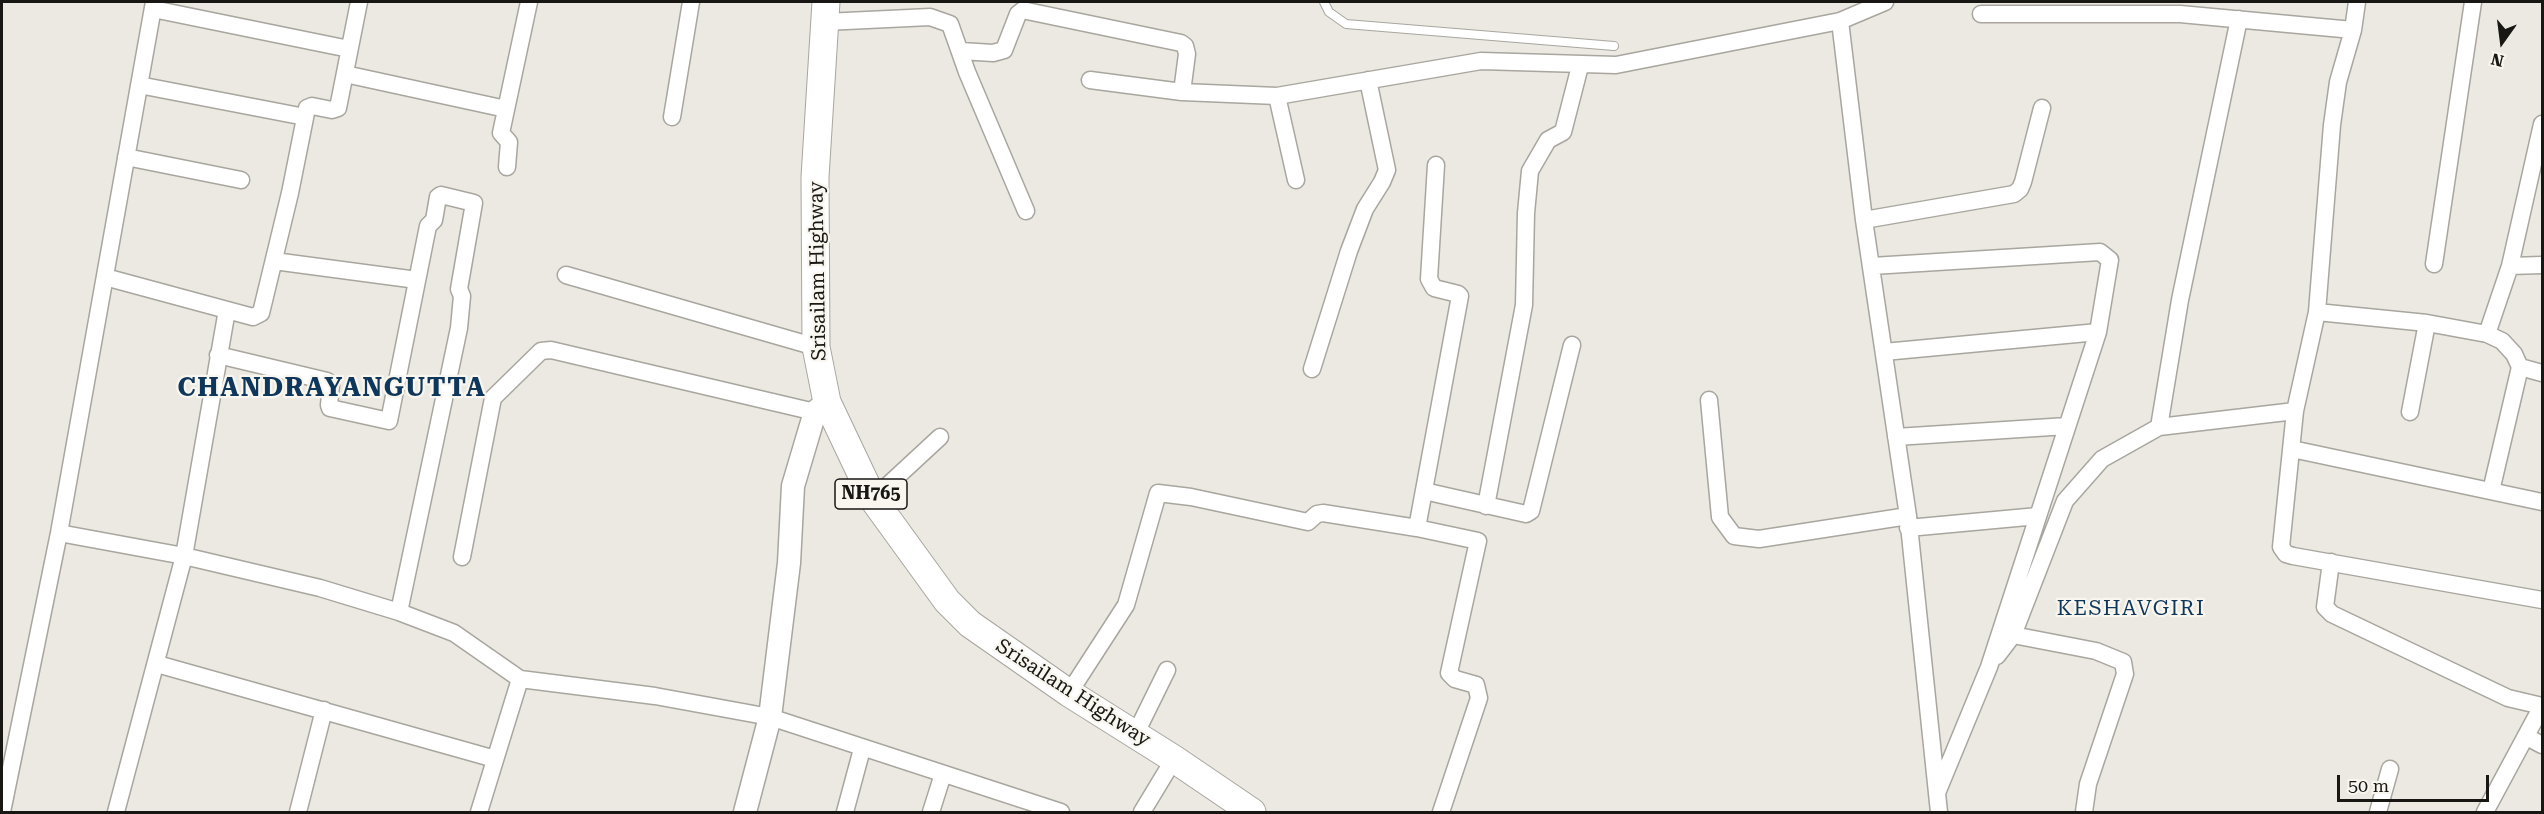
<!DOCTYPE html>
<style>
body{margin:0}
#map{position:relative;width:2544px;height:814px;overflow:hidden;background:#ebe9e1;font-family:"Roboto Serif",serif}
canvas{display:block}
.frame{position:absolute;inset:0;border:3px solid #181714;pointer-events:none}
.north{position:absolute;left:2472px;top:12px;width:60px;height:60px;-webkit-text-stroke:4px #f8f6ee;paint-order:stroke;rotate:194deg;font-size:16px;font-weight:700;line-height:24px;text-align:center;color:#181714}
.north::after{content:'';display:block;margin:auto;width:21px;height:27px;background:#181714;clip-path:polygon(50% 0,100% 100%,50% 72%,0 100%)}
.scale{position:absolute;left:2337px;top:775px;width:152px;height:27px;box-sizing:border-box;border:3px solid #181714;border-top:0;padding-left:8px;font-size:18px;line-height:21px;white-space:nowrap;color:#181714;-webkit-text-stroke:4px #f8f6ee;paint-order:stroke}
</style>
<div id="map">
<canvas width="2544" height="814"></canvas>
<div class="frame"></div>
<div class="north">N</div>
<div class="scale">50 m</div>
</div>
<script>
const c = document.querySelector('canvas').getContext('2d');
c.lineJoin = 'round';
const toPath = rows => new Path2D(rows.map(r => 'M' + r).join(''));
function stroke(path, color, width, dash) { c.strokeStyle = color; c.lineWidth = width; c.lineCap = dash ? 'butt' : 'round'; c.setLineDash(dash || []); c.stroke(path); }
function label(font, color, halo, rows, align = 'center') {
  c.font = font + ' "Roboto Serif",serif'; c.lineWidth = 4.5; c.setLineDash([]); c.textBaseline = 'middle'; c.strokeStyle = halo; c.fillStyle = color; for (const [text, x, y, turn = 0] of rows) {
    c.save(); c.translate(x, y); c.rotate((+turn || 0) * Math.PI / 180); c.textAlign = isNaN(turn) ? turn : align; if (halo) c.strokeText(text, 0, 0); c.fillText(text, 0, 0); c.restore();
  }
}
const service = toPath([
 [1324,2,1329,12,1346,24,1614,46]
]);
const minor = toPath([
 [2357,2,2353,30,2338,82,2332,125,2317,312,2295,411,2281,547,2286,554,2293,556,2542,600],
 [153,9,349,49],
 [1981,14,2180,14,2353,30],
 [1840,21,1864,220,1908,516,1939,812],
 [825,22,930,17,950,24,967,72,1026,211],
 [961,51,993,53,1004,50,1018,14,1023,10,1027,11,1181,43,1185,46,1187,54,1182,92],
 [345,74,506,109],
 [1090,80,1182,92,1277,96,1481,61,1616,65,1840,21,1885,2],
 [139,85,305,117],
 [1277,96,1296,180],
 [672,117,691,2],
 [126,157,241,180],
 [507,167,509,142,501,133,529,2],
 [1864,220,2014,194,2020,189,2023,182,2042,108],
 [274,261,417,280],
 [2434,264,2473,2],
 [1872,266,2100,252,2110,260,2098,332,1989,667,1937,793],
 [2510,266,2542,265],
 [566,275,816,347],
 [105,277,227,310],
 [2317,312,2427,323,2487,334,2502,341,2514,354,2520,367,2491,491],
 [2487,334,2510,266,2542,124],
 [1884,352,2098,332],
 [218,355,327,381,331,385,329,405,330,408,389,421,428,226,434,220,438,197,441,195,474,203,459,289,462,296,459,328,399,612],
 [2520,367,2542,373],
 [1312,369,1349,251,1365,209,1382,182,1387,170,1368,80],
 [1709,400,1720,517,1734,536,1759,539,1908,516],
 [2410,412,2427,323],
 [2159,427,2180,300,2239,19],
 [1896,437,2067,426],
 [2292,449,2542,502],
 [1424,491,1526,514,1531,511,1572,345],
 [873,499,940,437],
 [1486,506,1524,305,1526,213,1530,171,1548,140,1563,132,1580,66],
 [1417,528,1460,296,1458,294,1434,288,1429,279,1436,165],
 [1908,528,2038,516],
 [59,533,184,556,320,588,399,612,454,633,520,679,655,696,770,717,1061,812],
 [462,557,493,398,541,351,551,350,815,412],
 [2331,562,2325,607,2332,614,2508,698,2542,706],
 [2013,635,2096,651,2123,662,2125,674,2088,784,2084,812],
 [1997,656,2013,635,2065,501,2102,459,2159,427,2295,411],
 [157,664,495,759],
 [1069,693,1126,605,1158,493,1191,497,1308,522,1317,514,1323,513,1417,528,1478,541,1449,673,1455,679,1476,685,1479,698,1441,812],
 [1135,735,1167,670],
 [2527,737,2542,745],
 [2,812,59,533,154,2],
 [116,812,184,556,227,310,253,317,261,313,290,193,307,108,312,106,332,110,338,108,359,2],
 [298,812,324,710],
 [479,812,520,679],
 [845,812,862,749],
 [931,812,943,774],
 [1142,812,1174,759],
 [2378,812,2390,769],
 [2485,812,2542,706]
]);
const secondary = toPath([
 [745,812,770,717,789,563,793,486,815,412,827,402]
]);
const trunk = toPath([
 [826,2,815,177,816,347,827,402,873,499,947,601,970,624,1069,693,1174,759,1252,812]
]);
stroke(service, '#a8a69e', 10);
stroke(minor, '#a8a69e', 19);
stroke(secondary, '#a8a69e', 25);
stroke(trunk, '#a8a69e', 29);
stroke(service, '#fff', 8);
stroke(minor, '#fff', 16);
stroke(secondary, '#fff', 22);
stroke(trunk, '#fff', 27);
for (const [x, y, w] of [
 [871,494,72]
]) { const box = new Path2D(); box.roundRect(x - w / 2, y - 15, w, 30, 4.5); c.fillStyle = '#f8f6ee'; c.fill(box); stroke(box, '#181714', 1.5); }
label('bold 18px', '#181714', null, [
 ["NH765",871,494]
]);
label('20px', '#181714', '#f8f6ee', [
 ["Srisailam Highway",818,271,-91],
 ["Srisailam Highway",1073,693,33]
]);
c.letterSpacing = '1.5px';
label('21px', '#0f375c', '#f8f6ee', [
 ["KESHAVGIRI",2131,609]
]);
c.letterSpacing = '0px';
c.letterSpacing = '1.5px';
label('bold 26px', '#0f375c', '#f8f6ee', [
 ["CHANDRAYANGUTTA",332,388]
]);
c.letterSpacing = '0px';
</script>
